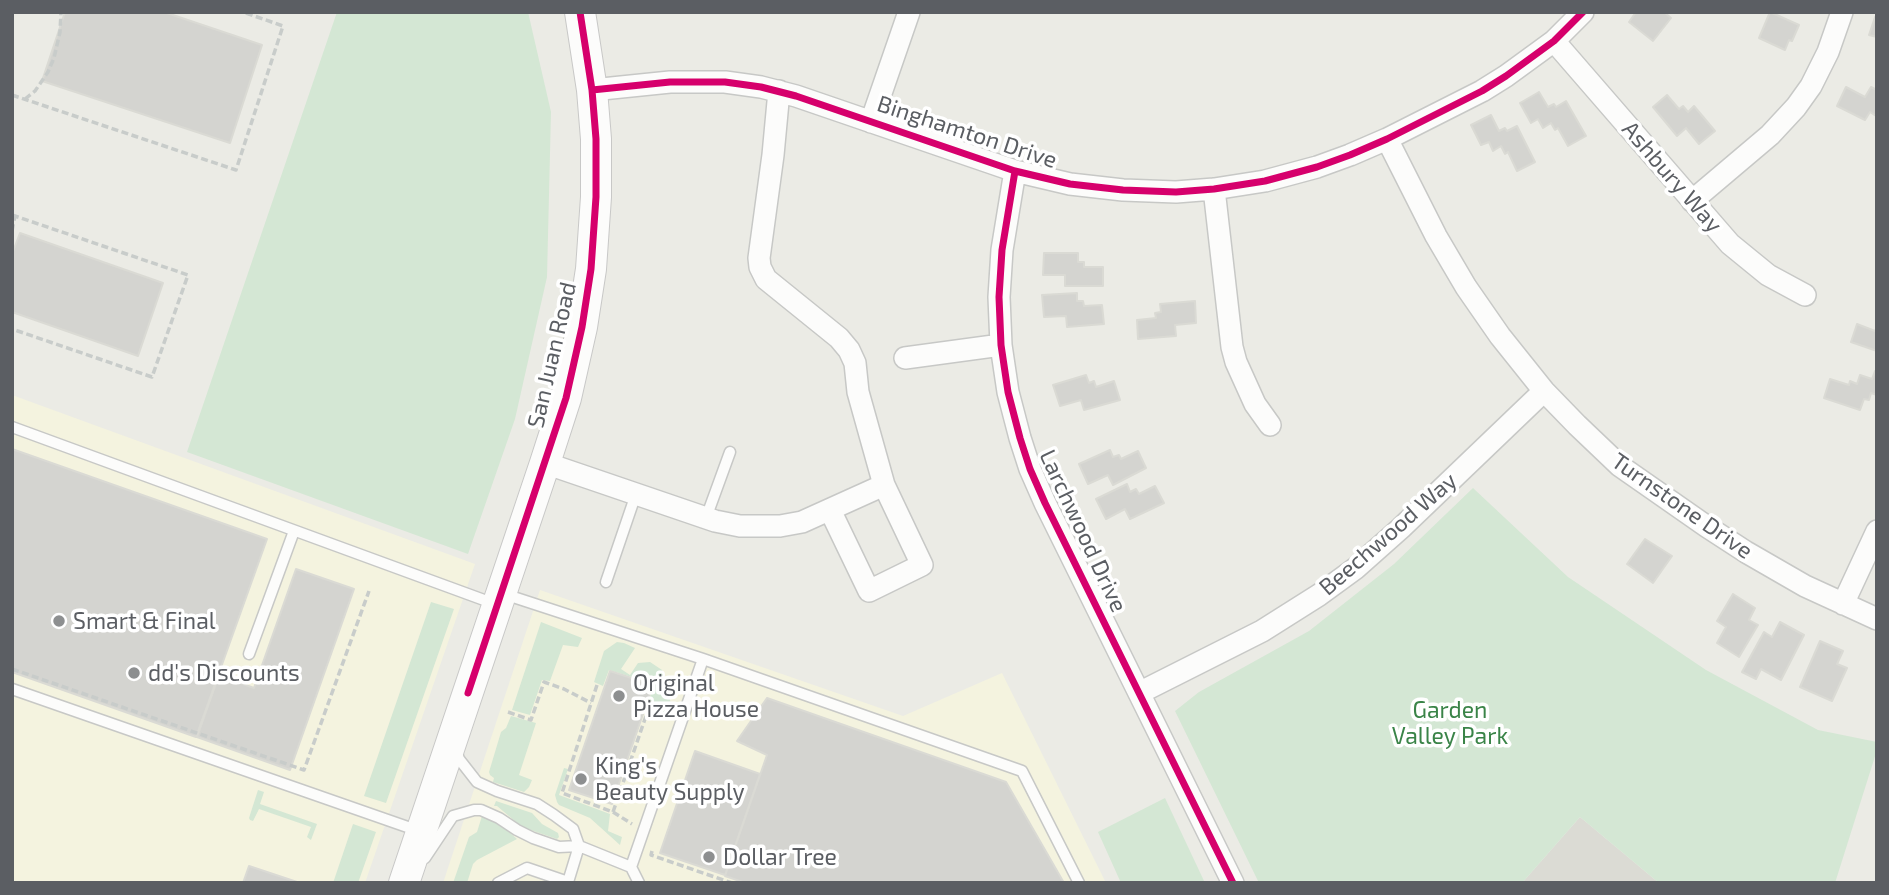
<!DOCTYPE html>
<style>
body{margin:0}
#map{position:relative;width:1889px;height:895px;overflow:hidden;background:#ebebe5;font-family:"Exo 2",sans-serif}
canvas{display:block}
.frame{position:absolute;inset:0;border:14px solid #5b5e63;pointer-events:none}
</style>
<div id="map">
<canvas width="1889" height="895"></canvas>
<div class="frame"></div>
</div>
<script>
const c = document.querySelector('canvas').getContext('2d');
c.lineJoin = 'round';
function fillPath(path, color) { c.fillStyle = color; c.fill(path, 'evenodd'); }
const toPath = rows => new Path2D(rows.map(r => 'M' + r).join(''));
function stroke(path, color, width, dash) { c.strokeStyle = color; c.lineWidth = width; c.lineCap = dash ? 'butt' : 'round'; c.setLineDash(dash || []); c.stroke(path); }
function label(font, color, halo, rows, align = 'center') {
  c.font = font + ' "Exo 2",sans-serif'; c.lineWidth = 7; c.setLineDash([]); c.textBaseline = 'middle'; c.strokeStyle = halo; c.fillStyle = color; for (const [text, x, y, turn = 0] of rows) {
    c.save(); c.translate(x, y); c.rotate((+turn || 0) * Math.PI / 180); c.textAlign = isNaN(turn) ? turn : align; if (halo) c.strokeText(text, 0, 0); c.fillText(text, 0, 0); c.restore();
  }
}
fillPath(toPath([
 [12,395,475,564,365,883,12,883],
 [540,590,903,716,1002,673,1106,883,443,883]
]), '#f4f3df');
fillPath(toPath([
 [1580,817,1659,883,1522,883]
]), '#dbdbd4');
fillPath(toPath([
 [337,12,528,12,551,112,547,277,515,419,468,554,187,452],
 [1473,488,1568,577,1706,670,1818,730,1877,742,1877,750,1835,883,1659,883,1580,817,1522,883,1259,883,1175,711,1199,692,1309,631,1394,564],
 [431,602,454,609,386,803,364,796],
 [541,622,582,638,578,647,563,645,550,681,542,680,530,715,512,710],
 [617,642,624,643,635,648,621,669,630,675,638,663,650,662,662,670,667,684,673,716,651,708,653,702,649,700,654,684,609,670,603,686,594,682,604,651],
 [511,716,536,723,519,775,532,780,529,787,524,792,493,782,494,778,490,775,489,772,501,732,506,728],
 [564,768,568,769,559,795,610,814,608,831,622,837,620,845,590,818,559,805,557,802,555,795],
 [258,790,264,792,260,804,317,824,311,840,307,837,311,827,259,809,253,821,250,820,249,818],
 [1165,798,1205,883,1121,883,1098,832],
 [496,801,532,813,542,824,558,833,559,837,557,839,522,827,497,806,494,806],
 [482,816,501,825,517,839,477,860,473,864,467,883,453,883,469,837,477,832],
 [353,824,376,832,358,883,333,883]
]), '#d4e7d4');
const building = toPath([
 [65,12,164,12,262,45,230,143,42,81,65,12],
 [1636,12,1664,12,1671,18,1653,41,1629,22,1636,12],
 [1770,12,1799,25,1792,41,1789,40,1785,50,1759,38,1770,12],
 [1875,17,1877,18,1877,37,1869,35,1875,17],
 [1846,87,1865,97,1871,87,1877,90,1876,116,1870,112,1865,120,1837,106,1846,87],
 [1539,92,1548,107,1554,104,1556,107,1566,101,1586,136,1568,146,1558,128,1555,130,1551,123,1543,128,1538,119,1531,123,1520,103,1539,92],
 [1667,95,1679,109,1683,106,1688,112,1694,106,1715,131,1699,144,1686,128,1677,136,1653,107,1667,95],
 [1491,115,1499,131,1505,128,1507,131,1517,126,1535,162,1517,171,1508,152,1505,154,1501,146,1493,151,1489,142,1481,145,1471,125,1491,115],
 [20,233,163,283,138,356,12,312,12,254,20,233],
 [1044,253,1078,253,1078,262,1084,262,1084,267,1103,267,1103,286,1065,286,1065,275,1043,275,1044,253],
 [1077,293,1077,301,1083,301,1084,306,1102,305,1104,324,1067,327,1066,316,1044,317,1042,295,1077,293],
 [1195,301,1196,323,1175,325,1176,336,1138,339,1137,320,1156,318,1155,313,1161,312,1160,304,1195,301],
 [1857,324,1875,331,1877,327,1877,351,1851,342,1857,324],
 [1875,371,1877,372,1877,395,1871,393,1869,400,1864,399,1860,410,1824,398,1830,379,1849,385,1850,381,1857,384,1860,375,1872,379,1875,371],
 [1086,375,1089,383,1094,381,1096,387,1114,381,1120,400,1084,410,1081,400,1060,406,1053,385,1086,375],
 [12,449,267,539,196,737,12,672,12,449],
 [1110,450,1113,457,1119,455,1121,459,1138,451,1146,468,1113,485,1108,475,1088,484,1079,464,1110,450],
 [1127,484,1130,492,1136,489,1139,494,1155,486,1164,503,1130,519,1125,509,1106,519,1096,499,1127,484],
 [1645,539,1672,556,1653,583,1627,564,1645,539],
 [296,569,354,589,290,770,197,737,219,675,254,688,296,569],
 [1733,594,1755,608,1749,620,1758,625,1739,657,1717,643,1726,627,1717,621,1733,594],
 [1780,622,1804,635,1781,680,1761,669,1756,679,1742,672,1764,632,1772,637,1780,622],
 [1820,641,1843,651,1837,664,1847,668,1832,701,1800,687,1820,641],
 [610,671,653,685,612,804,569,790,610,671],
 [767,698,1006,782,1064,883,746,883,725,876,767,755,737,741,767,698],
 [695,751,760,774,725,875,660,853,695,751],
 [249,866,300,883,243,883,249,866]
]);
fillPath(building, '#d4d4d0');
stroke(building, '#dadad4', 2);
const lane = toPath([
 [12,427,495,604],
 [706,518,730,452],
 [606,582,636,494],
 [504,594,703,659,1022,771,1079,883],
 [249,654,294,531],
 [12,689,419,831],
 [455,748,459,759,477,782,497,791,537,804,554,815,573,829,579,846,568,882,527,868,498,883],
 [425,858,453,816,474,810,481,810,499,818,517,830,533,838,559,847,579,846,631,867],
 [639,883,631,867,703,659]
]);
const street = toPath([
 [1554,41,1730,244,1768,275,1805,295],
 [592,90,670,82,725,82,761,87,796,96,1015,171,1070,184,1123,190,1176,192,1214,189,1265,181,1317,167,1350,155,1387,139,1482,91,1506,76,1554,41,1583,12],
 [779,91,773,155,759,258,760,267,766,279,839,338,849,350,855,363,858,392,884,485,922,565,869,591,830,510],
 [871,122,909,12],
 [1387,139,1436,236,1466,287,1500,336,1544,391,1577,425,1620,466,1706,526,1746,552,1805,586,1877,619],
 [1015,171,1002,250,999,297,1001,345,1008,392,1020,438,1030,469,1045,503,1233,883],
 [1214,189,1232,347,1236,362,1255,404,1270,425],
 [1692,201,1770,135,1796,107,1811,86,1828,52,1842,12],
 [905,358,1001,345],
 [545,463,715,521,740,526,780,526,802,522,884,485],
 [1843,604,1877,531],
 [1139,693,1262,631,1319,595,1356,568,1401,528,1544,391]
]);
const secondary = toPath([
 [404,883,545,463,566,398,582,327,591,269,596,197,596,139,592,90,580,12]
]);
stroke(lane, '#c7c8c6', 13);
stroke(street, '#c7c8c6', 24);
stroke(secondary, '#c8c8c7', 32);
stroke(toPath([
 [12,95,236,170,283,26,243,12],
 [25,99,35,91,48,72,54,58,60,32,61,12],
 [12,215,188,275,152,377,12,329],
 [12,231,15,216],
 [12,669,304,770,369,591],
 [597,685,562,793,613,812,647,713],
 [508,712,531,720,544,682,564,689,591,703],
 [613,812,632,824],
 [652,851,651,855,732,883]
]), '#c8ccca', 3.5, [7, 3.5]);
stroke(lane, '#fcfcfb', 10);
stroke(street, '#fcfcfb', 21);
stroke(secondary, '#fcfcfb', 30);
stroke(toPath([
 [592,90,670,82,725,82,761,87,796,96,1015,171,1070,184,1123,190,1176,192,1214,189,1265,181,1317,167,1350,155,1387,139,1482,91,1506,76,1554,41,1583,12],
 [1015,171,1002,250,999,297,1001,345,1008,392,1020,438,1030,469,1045,503,1233,883],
 [468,693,566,398,582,327,591,269,596,197,596,139,592,90,580,12]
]), '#d6006c', 7);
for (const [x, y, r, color] of [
 [59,621,7,"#8d8f90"],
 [134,673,7,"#8d8f90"],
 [619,696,7,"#8d8f90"],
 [581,779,7,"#8d8f90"],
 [709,857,7,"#8d8f90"]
]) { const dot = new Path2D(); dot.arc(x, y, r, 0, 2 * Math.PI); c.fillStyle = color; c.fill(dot); stroke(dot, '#fff', 2.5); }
label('23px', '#5b5e63', '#fff', [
 ["Binghamton Drive",967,132,18],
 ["Ashbury Way",1672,177,49],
 ["San Juan Road",552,355,-77],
 ["Turnstone Drive",1682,506,35],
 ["Larchwood Drive",1083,531,65],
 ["Beechwood Way",1388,534,-41]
]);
label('23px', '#5b5e63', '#fff', [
 ["Smart & Final",73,621],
 ["dd's Discounts",148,673],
 ["Original",633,683],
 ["Pizza House",633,709],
 ["King's",595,766],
 ["Beauty Supply",595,792],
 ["Dollar Tree",723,857]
], 'left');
label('23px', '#3a8448', '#fff', [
 ["Garden",1450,710],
 ["Valley Park",1450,736]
]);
</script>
